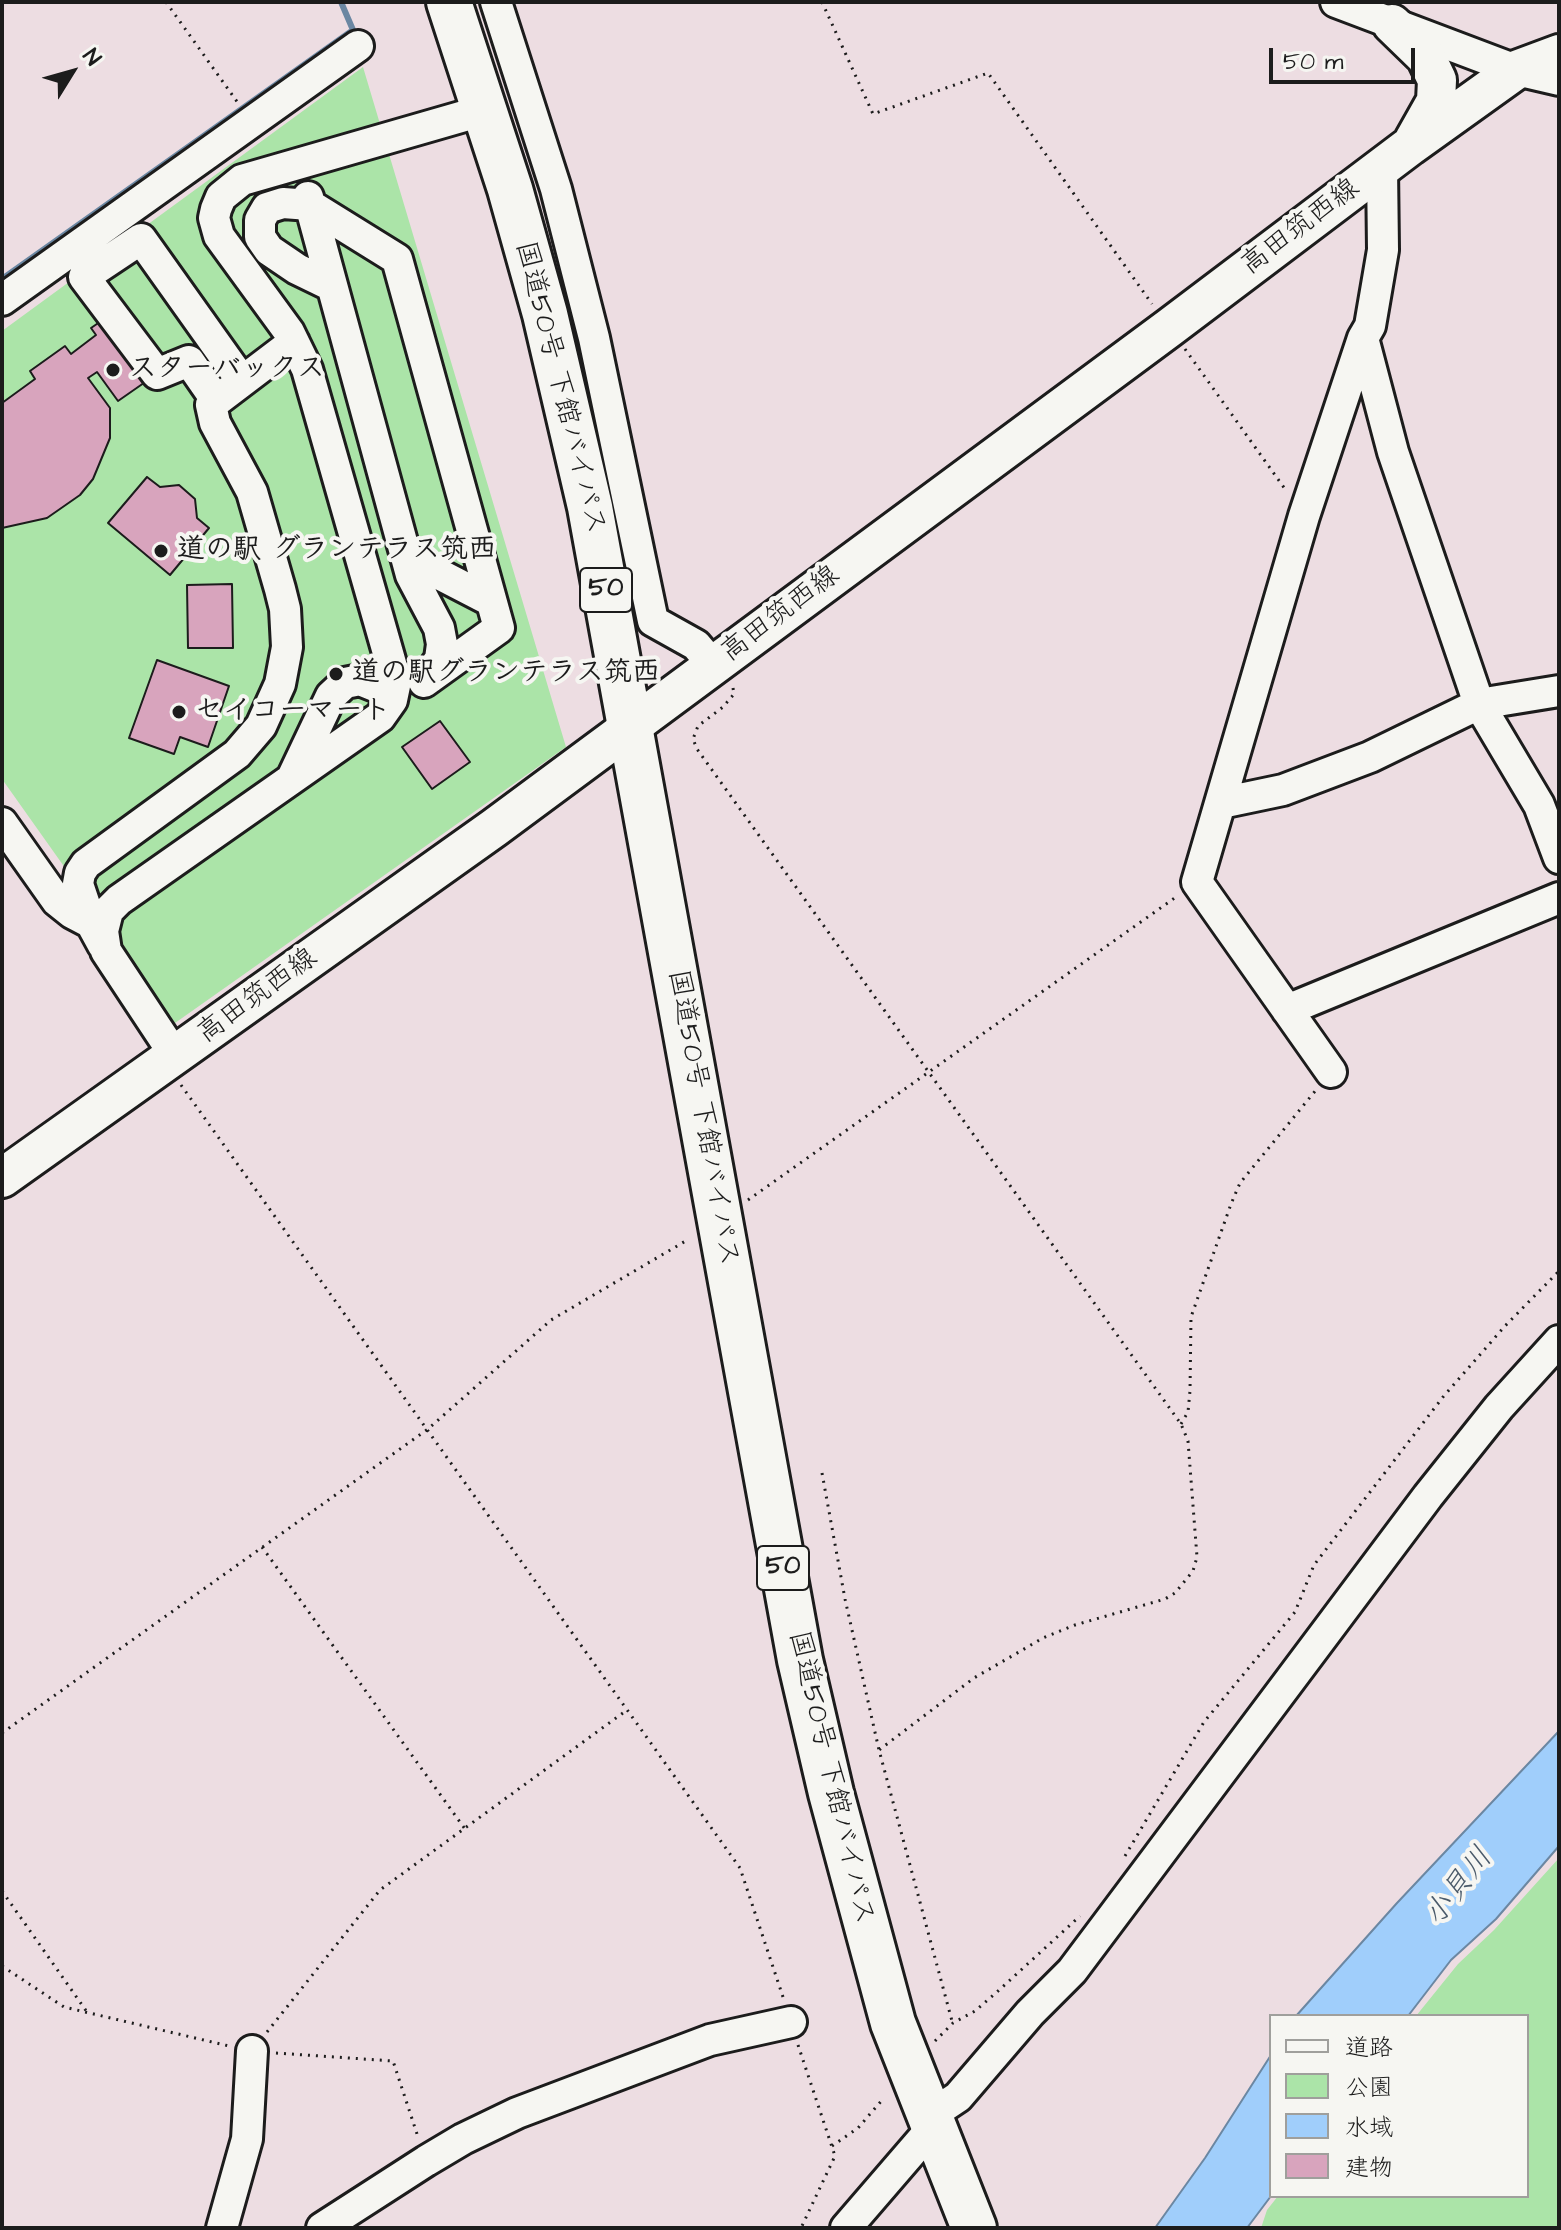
<!DOCTYPE html>
<meta charset="utf-8">
<style>
body{margin:0}
#map{position:relative;width:1561px;height:2230px;overflow:hidden;background:#eddde2;font-family:"Architects Daughter","Klee One",sans-serif}
canvas{display:block}
.frame{position:absolute;inset:0;border:4px solid #1c1c1c;pointer-events:none}
.legend{position:absolute;left:1269px;top:2014px;width:260px;height:184px;box-sizing:border-box;background:#f6f6f2;border:2px solid #9f9f9c;margin:0;padding:10px 14px;list-style:none;font-size:24px;color:#1c1c1c}
.legend li{display:flex;align-items:center;gap:16px;height:40px}
.legend b{width:40px;border:2px solid #9f9f9c}
.north{position:absolute;left:32px;top:32px;width:80px;height:80px;-webkit-text-stroke:6px #f6f6f2;paint-order:stroke;rotate:53deg;font-size:22px;font-weight:700;line-height:32px;text-align:center;color:#1c1c1c}
.north::after{content:'';display:block;margin:auto;width:28px;height:36px;background:#1c1c1c;clip-path:polygon(50% 0,100% 100%,50% 72%,0 100%)}
.scale{position:absolute;left:1269px;top:48px;width:146px;height:36px;box-sizing:border-box;border:4px solid #1c1c1c;border-top:0;padding-left:10px;font-size:24px;line-height:28px;white-space:nowrap;color:#1c1c1c;-webkit-text-stroke:6px #f6f6f2;paint-order:stroke}
</style>
<div id="map">
<canvas width="1561" height="2230"></canvas>
<div class="frame"></div>
<ul class="legend">
<li><b style="height:10px;background:#f6f6f2"></b>道路</li>
<li><b style="height:22px;background:#abe4a8"></b>公園</li>
<li><b style="height:22px;background:#a0cefb"></b>水域</li>
<li><b style="height:22px;background:#d8a4bd"></b>建物</li>
</ul>
<div class="north">N</div>
<div class="scale">50 m</div>
</div>
<script>
const c = document.querySelector('canvas').getContext('2d');
c.lineJoin = 'round';
function fillPath(path, color) { c.fillStyle = color; c.fill(path, 'evenodd'); }
const toPath = rows => new Path2D(rows.map(r => 'M' + r).join(''));
function stroke(path, color, width, dash) { c.strokeStyle = color; c.lineWidth = width; c.lineCap = dash ? 'butt' : 'round'; c.setLineDash(dash || []); c.stroke(path); }
function label(font, color, halo, rows, align = 'center') {
  c.font = font + ' "Architects Daughter","Klee One",sans-serif'; c.lineWidth = 8; c.setLineDash([]); c.textBaseline = 'middle'; c.strokeStyle = halo; c.fillStyle = color; for (const [text, x, y, turn = 0] of rows) {
    c.save(); c.translate(x, y); c.rotate((+turn || 0) * Math.PI / 180); c.textAlign = isNaN(turn) ? turn : align; if (halo) c.strokeText(text, 0, 0); c.fillText(text, 0, 0); c.restore();
  }
}
fillPath(toPath([
 [363,67,566,747,175,1023,2,779,2,331],
 [1559,1858,1559,2228,1261,2228,1267,2210,1278,2196,1527,2196,1527,2016,1416,2016,1458,1964,1494,1930]
]), '#abe4a8');
const water = toPath([
 [1559,1731,1559,1846,1496,1919,1451,1960,1408,2016,1296,2016,1397,1903,1559,1731],
 [1271,2055,1271,2196,1247,2228,1155,2228,1205,2158,1271,2055]
]);
fillPath(water, '#a0cefb');
stroke(water, '#6b87a2', 2);
stroke(toPath([
 [2,279,353,30,341,2]
]), '#6b87a2', 6);
const building = toPath([
 [107,317,151,378,118,401,97,372,88,378,110,408,110,438,93,479,80,495,47,518,2,528,2,403,35,379,30,371,65,346,71,354,96,335,91,328,107,317],
 [147,477,160,487,179,485,195,499,197,518,209,528,170,575,108,523,147,477],
 [232,584,233,648,188,648,187,585,232,584],
 [157,660,229,686,208,747,180,737,174,754,129,738,157,660],
 [440,721,470,762,432,789,402,747,440,721]
]);
fillPath(building, '#d8a4bd');
stroke(building, '#1c1c1c', 2);
const minor = toPath([
 [496,2,556,189,594,338,653,621,696,645,713,665],
 [1336,2,1516,70,1559,80],
 [308,197,411,575,439,628,442,644,440,659,426,679],
 [332,286,297,269,269,250,260,237,260,220,267,208,283,203,310,205,397,259,499,628,424,682],
 [2,300,358,46],
 [1363,338,1393,452,1479,704,1539,805,1559,858],
 [216,400,189,361,157,374,84,277,141,239,242,381],
 [406,557,491,601],
 [293,776,331,696,345,683,360,680,380,688,392,700],
 [1221,803,1283,790,1370,757,1479,704,1559,691],
 [2,823,57,901,72,913,91,923],
 [103,945,91,923,78,884,80,873,86,864,237,754,261,726,280,684,287,647,285,609,280,589,252,492,215,423,211,405,294,342],
 [1287,1010,1559,898],
 [176,1057,106,951,103,931,108,911,119,900,380,717,392,700,396,681,307,369,289,332,219,236,214,218,216,209,221,197,242,180,485,110],
 [1331,1072,1197,882,1304,516,1363,338,1370,326,1383,250,1382,167],
 [928,2117,958,2097,1030,2013,1072,1971,1428,1496,1499,1407,1559,1341],
 [222,2228,247,2139,252,2051],
 [322,2228,426,2161,463,2139,517,2113,710,2040,791,2022],
 [846,2228,933,2127]
]);
const major = toPath([
 [1392,24,1426,57,1437,80,1436,101,1414,140],
 [2,1178,494,828,1169,328,1410,146,1516,70,1559,54]
]);
const highway = toPath([
 [449,2,510,189,545,314,590,507,800,1660,831,1793,893,2023,974,2228]
]);
stroke(minor, '#1c1c1c', 36);
stroke(major, '#1c1c1c', 44);
stroke(highway, '#1c1c1c', 50);
stroke(toPath([
 [166,2,238,103],
 [822,2,873,114,988,73,1152,304],
 [1185,349,1285,489],
 [733,688,734,694,723,707,698,726,693,739,697,749,1181,1424,1188,1441,1197,1557,1193,1571,1175,1593,1165,1599,1075,1625,1043,1638,974,1678,879,1750],
 [181,1085,740,1868,784,2000],
 [748,1200,1176,897],
 [1181,1424,1188,1412,1190,1391,1191,1317,1231,1204,1240,1183,1316,1090],
 [822,1473,845,1599,879,1750,952,2021],
 [262,1547,465,1829],
 [2,1733,428,1429,551,1320,689,1239],
 [1125,1856,1204,1722,1295,1612,1314,1565,1443,1397,1505,1326,1559,1271],
 [2,1891,87,2012],
 [2,1966,64,2007,229,2046],
 [267,2032,380,1890,627,1710],
 [935,2041,953,2023,975,2011,997,1992,1080,1916],
 [798,2045,835,2156,801,2228],
 [276,2053,393,2061,418,2137],
 [832,2146,858,2128,883,2099]
]), '#1c1c1c', 3, [2, 6]);
stroke(minor, '#f6f6f2', 30);
stroke(major, '#f6f6f2', 38);
stroke(highway, '#f6f6f2', 44);
for (const [x, y, r, color] of [
 [113,370,8,"#1c1c1c"],
 [161,551,8,"#1c1c1c"],
 [336,674,8,"#1c1c1c"],
 [179,712,8,"#1c1c1c"]
]) { const dot = new Path2D(); dot.arc(x, y, r, 0, 2 * Math.PI); c.fillStyle = color; c.fill(dot); stroke(dot, '#f6f6f2', 3); }
for (const [x, y, w] of [
 [606,590,52],
 [783,1568,52]
]) { const box = new Path2D(); box.roundRect(x - w / 2, y - 22, w, 44, 6); c.fillStyle = '#f6f6f2'; c.fill(box); stroke(box, '#1c1c1c', 2); }
label('bold 26px', '#1c1c1c', null, [
 ["50",606,590],
 ["50",783,1568]
]);
label('28px', '#1c1c1c', '#f6f6f2', [
 ["高田筑西線",1301,228,-37],
 ["国道50号 下館バイパス",559,388,76],
 ["高田筑西線",781,615,-37],
 ["高田筑西線",258,997,-36],
 ["国道50号 下館バイパス",702,1118,80],
 ["国道50号 下館バイパス",830,1778,77]
]);
label('bold 28px', '#1c1c1c', '#f6f6f2', [
 ["スターバックス",129,370],
 ["道の駅 グランテラス筑西",177,551],
 ["道の駅グランテラス筑西",352,674],
 ["セイコーマート",195,712]
], 'left');
label('italic 30px', '#4a5a6a', '#f6f6f2', [
 ["小貝川",1460,1888,-52]
]);
</script>
